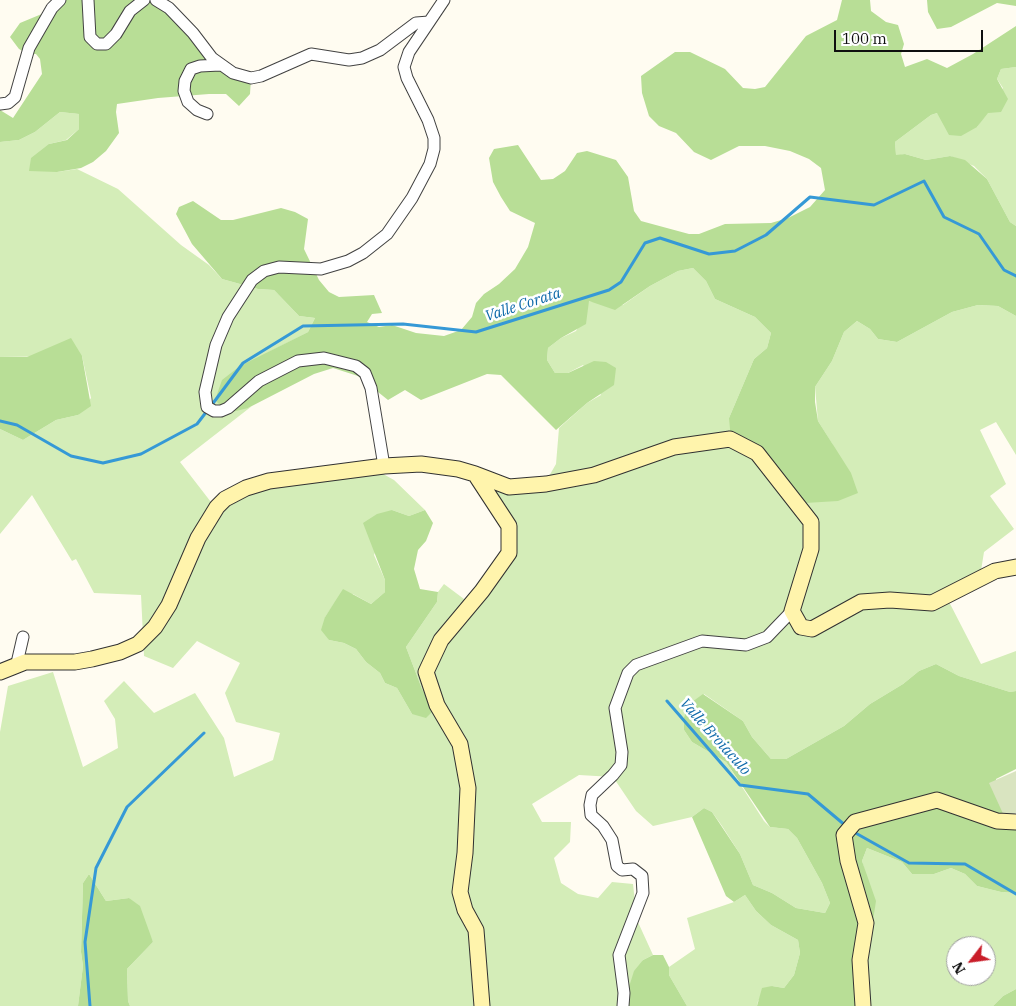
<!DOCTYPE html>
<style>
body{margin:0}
#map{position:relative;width:1016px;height:1006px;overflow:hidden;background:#fffcf1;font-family:"IBM Plex Serif",serif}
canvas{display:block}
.north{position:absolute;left:946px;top:936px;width:50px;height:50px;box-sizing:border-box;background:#fff;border:1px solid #9f9f9f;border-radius:50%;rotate:240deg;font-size:14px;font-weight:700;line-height:20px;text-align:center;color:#0f0f0f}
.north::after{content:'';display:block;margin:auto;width:18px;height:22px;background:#c91d29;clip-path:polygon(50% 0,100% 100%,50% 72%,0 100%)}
.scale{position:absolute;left:834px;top:30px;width:149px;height:22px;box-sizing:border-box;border:2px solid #0f0f0f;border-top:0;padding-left:6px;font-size:15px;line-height:18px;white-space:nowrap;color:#0f0f0f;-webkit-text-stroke:4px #fff;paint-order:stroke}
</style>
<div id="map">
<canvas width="1016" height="1006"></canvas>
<div class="north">N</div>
<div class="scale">100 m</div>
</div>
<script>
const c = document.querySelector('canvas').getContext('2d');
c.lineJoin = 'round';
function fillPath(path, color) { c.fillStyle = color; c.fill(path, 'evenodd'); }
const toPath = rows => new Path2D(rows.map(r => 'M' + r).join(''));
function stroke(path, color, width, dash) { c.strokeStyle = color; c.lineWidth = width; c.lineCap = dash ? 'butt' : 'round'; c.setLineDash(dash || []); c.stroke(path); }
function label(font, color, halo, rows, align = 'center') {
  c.font = font + ' "IBM Plex Serif",serif'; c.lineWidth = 5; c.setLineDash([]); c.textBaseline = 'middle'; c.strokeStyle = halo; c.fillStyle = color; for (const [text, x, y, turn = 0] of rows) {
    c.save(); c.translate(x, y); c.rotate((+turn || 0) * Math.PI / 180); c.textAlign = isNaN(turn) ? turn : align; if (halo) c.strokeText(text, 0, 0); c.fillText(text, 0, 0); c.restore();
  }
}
fillPath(toPath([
 [1016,67,1016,226,1010,222,987,179,974,166,950,156,926,160,905,154,896,156,895,142,931,115,937,113,977,127,1003,88,997,79,1001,69],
 [60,112,79,114,79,129,66,140,49,144,57,172,77,169,118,189,181,245,209,265,222,279,258,289,274,290,299,316,315,318,308,332,267,353,248,408,252,406,180,462,214,506,264,483,376,470,394,480,425,510,409,516,392,510,374,555,385,580,385,592,371,604,353,594,334,604,325,617,329,640,344,643,356,649,366,662,380,673,385,683,397,688,412,714,433,710,422,689,406,647,437,602,438,592,444,584,472,605,512,557,491,487,541,490,556,464,559,428,587,403,601,395,583,365,568,373,555,373,547,360,548,348,561,338,576,331,587,311,588,301,623,305,650,286,678,271,693,268,706,281,715,299,755,317,771,333,767,348,754,359,729,418,833,445,818,421,815,387,832,361,844,332,857,321,870,329,878,339,897,342,952,312,978,305,998,306,1016,316,1016,455,996,422,980,430,1006,484,990,496,1014,529,984,552,979,583,946,596,981,664,1016,651,1016,691,1010,692,959,676,936,664,919,671,903,684,870,704,844,726,786,759,771,759,752,737,743,721,704,694,684,717,684,730,692,742,726,762,764,821,770,827,788,829,797,838,822,883,830,903,825,913,796,908,772,893,753,885,740,854,722,826,712,812,704,808,692,817,653,826,636,811,613,777,579,775,532,804,542,822,571,822,570,842,554,858,561,883,578,894,598,898,612,882,633,884,637,920,653,955,643,960,623,1006,130,1006,128,1001,127,969,153,942,129,898,106,901,89,874,83,883,81,952,83,966,78,1006,0,1006,0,732,8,686,53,672,83,767,118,748,115,719,104,701,124,681,154,713,195,693,224,738,234,777,273,760,280,733,236,722,225,693,240,663,197,641,173,668,144,656,141,595,94,593,76,559,72,561,32,495,0,534,0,429,23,440,56,420,78,415,91,398,82,356,0,357,0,142,19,140,35,132],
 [867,848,902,862,912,874,934,874,951,868,965,874,977,886,1001,892,1016,893,1016,989,1003,996,993,1006,865,1006,866,875,862,861],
 [956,946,986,946,986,976,956,976],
 [745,895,756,911,771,925,798,940,800,953,794,975,784,988,772,986,758,1001,757,1006,687,1006,669,975,669,967,695,949,687,918,734,902]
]), '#d4edb8');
fillPath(toPath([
 [66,0,155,0,196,33,216,59,251,78,250,94,239,106,226,94,209,94,158,98,117,104,116,112,119,133,106,151,93,162,81,168,57,172,29,171,31,158,49,144,67,140,79,129,79,114,60,112,35,132,19,140,0,142,0,110,13,118,42,74,40,59,36,54,28,54,19,49,10,37,20,23,61,6],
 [842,0,870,0,871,11,886,22,898,25,904,44,901,54,905,67,927,59,947,68,973,54,1016,26,1016,67,1001,69,997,79,1008,99,1001,112,988,113,977,127,961,136,949,135,937,113,931,115,895,142,896,155,905,154,926,160,950,156,965,160,987,179,1010,222,1016,226,1016,316,998,306,978,305,952,312,897,342,878,339,870,329,857,321,844,332,832,361,815,387,815,402,818,421,851,473,858,493,838,501,805,503,731,440,729,418,754,359,767,348,771,333,755,317,715,299,706,281,693,268,678,271,650,286,615,310,589,301,586,324,561,338,548,348,547,360,555,373,568,373,594,361,606,362,616,368,614,385,587,403,556,430,501,375,487,374,421,400,405,390,388,400,358,376,333,368,314,374,248,408,228,413,215,400,222,380,240,366,308,332,315,318,299,316,274,290,258,289,222,279,192,244,176,214,179,207,193,201,221,220,233,220,281,208,295,212,308,219,304,249,319,280,329,292,339,297,374,295,382,313,372,314,367,322,379,327,392,325,416,333,444,336,461,330,472,317,476,303,484,294,499,284,515,269,528,247,535,223,510,211,501,197,493,182,489,158,494,149,518,145,541,180,553,179,565,171,577,153,587,151,616,160,628,177,634,211,641,221,689,234,699,234,725,224,771,223,788,218,810,207,825,190,821,168,809,159,790,151,765,146,739,146,711,160,694,152,676,133,659,126,649,116,642,93,641,76,675,52,690,52,725,69,743,88,755,89,765,87,806,36,837,20],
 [927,0,1016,0,1016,6,997,3,951,27,937,29,928,12],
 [71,338,82,356,91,406,78,415,56,420,23,440,0,429,0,357,27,357],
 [392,510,409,516,425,510,433,523,426,541,418,550,414,569,420,589,438,592,437,602,406,647,422,689,434,710,426,718,412,714,397,688,385,683,380,673,366,662,356,649,344,643,329,640,321,630,325,617,343,589,371,604,385,592,385,580,363,523,377,514],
 [936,664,959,676,1010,692,1016,691,1016,769,996,779,995,793,1016,828,1016,893,1001,892,977,886,965,874,951,868,934,874,912,874,902,862,867,848,862,861,876,901,872,927,865,943,865,1006,757,1006,762,988,772,986,784,988,794,975,800,953,798,940,771,925,756,911,745,895,734,902,726,896,692,817,704,808,712,812,740,854,753,885,772,893,796,908,825,913,830,903,822,883,797,838,788,829,770,827,726,762,692,742,684,730,684,717,692,702,703,694,743,721,752,737,771,759,786,759,844,726,870,704,903,684,919,671],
 [89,874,106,901,129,898,140,906,153,942,127,969,128,1001,130,1006,78,1006,83,966,81,952,83,883],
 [653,955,663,955,669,967,669,975,687,1006,623,1006,634,971,643,960],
 [1016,989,1016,1006,993,1006,1003,996]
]), '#b8de96');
fillPath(toPath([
 [1016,771,1016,813,1005,818,989,783]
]), '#d9e4c0');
stroke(toPath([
 [211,406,243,363,303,326,403,324,476,332,609,290,621,282,645,243,660,238,709,254,735,251,766,235,810,197,874,205,924,181,944,217,979,234,1004,270,1016,276],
 [0,421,17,425,71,456,103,463,141,454,197,424,207,411],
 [667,701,740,785,808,794,846,826],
 [852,831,909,863,965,864,1016,894],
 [90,1006,85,942,96,868,127,807,204,733]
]), '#3599d6', 3);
const street = toPath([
 [88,0,90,37,97,44,106,44,116,34,130,11,144,0],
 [156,0,169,8,193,33,212,58,233,73,251,78,261,76,311,54,349,60,362,58,380,50,416,23,429,22],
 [0,104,8,103,15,97,29,48,52,8,60,0],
 [207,114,197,110,188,102,184,91,185,81,191,69,200,66,220,65],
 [384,466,371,388,365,373,356,366,324,358,298,361,259,381,228,408,221,411,214,411,207,407,205,392,216,345,228,317,252,280,264,271,279,267,321,269,348,261,363,253,387,234,412,198,430,164,434,149,434,138,428,120,407,78,404,67,409,52,444,0],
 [17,663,23,637],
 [623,1006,624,993,619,955,643,893,642,876,633,869,622,870,617,866,612,840,603,826,591,815,590,805,592,795,613,775,621,765,622,752,615,708,628,673,636,665,702,641,746,645,767,637,792,611]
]);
const secondary = toPath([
 [475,474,509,487,546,484,594,475,674,447,730,439,757,453,811,522,811,549,792,611,801,627,812,629,861,602,890,600,932,603,995,571,1016,567],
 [0,672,25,662,75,662,92,659,120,652,138,644,155,627,169,605,198,538,217,507,225,499,246,488,269,481,384,466,421,464,458,469,475,474,509,526,509,553,482,591,441,640,426,672,437,705,460,744,468,788,465,853,460,892,465,910,476,930,482,1006],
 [863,1006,860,960,866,923,848,861,844,835,855,822,937,800,997,821,1016,822]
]);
stroke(street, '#424242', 13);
stroke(secondary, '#313131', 17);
stroke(street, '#fff', 11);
stroke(secondary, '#fff4ac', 15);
label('italic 15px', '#0f6aaa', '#fff', [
 ["Valle Corata",523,305,-18],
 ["Valle Broiaculo",715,737,48]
]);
</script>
